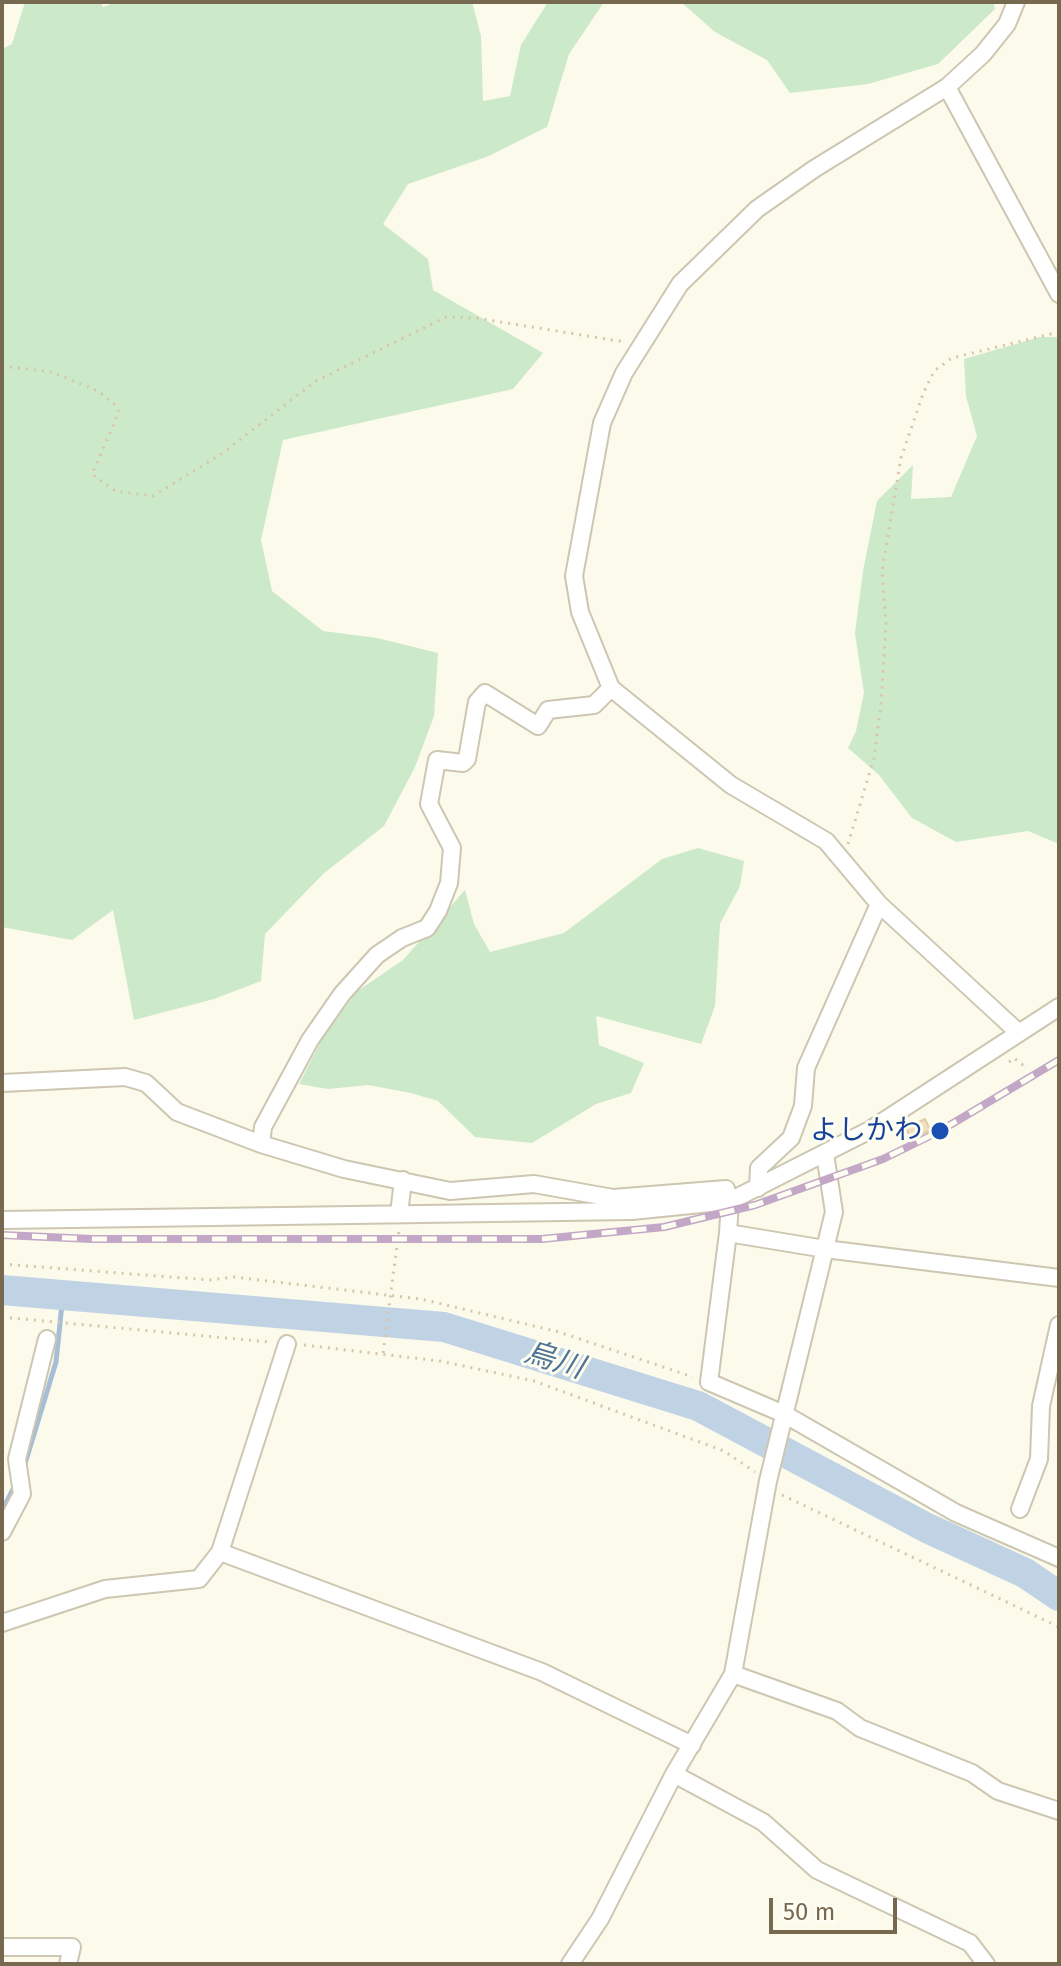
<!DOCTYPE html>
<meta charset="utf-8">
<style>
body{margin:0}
#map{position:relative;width:1061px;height:1966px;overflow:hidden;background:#fcfaeb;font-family:"Fira Sans",sans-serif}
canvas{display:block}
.frame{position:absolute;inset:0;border:4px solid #76694f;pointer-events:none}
.scale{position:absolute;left:769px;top:1898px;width:128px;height:36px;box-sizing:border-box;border:4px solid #76694f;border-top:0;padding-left:10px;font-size:24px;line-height:28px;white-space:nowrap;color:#76694f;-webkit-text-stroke:6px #fefdf1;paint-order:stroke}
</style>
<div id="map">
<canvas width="1061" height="1966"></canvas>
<div class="frame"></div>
<div class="scale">50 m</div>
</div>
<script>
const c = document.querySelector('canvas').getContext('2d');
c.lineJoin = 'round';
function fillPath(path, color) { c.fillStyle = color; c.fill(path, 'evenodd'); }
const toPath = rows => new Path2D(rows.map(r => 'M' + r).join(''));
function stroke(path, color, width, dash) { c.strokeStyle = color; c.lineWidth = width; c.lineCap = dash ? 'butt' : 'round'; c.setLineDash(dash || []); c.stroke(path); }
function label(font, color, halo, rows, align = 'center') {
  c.font = font + ' "Fira Sans","Noto Sans JP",sans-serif'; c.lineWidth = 6; c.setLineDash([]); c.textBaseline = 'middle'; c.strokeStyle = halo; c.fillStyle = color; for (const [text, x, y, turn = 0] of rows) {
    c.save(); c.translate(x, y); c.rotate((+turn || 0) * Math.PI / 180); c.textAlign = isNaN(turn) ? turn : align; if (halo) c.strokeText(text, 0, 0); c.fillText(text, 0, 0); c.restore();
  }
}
fillPath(toPath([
 [25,2,101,2,103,7,117,2,472,2,481,36,483,101,510,96,521,45,548,2,604,2,569,54,547,127,489,156,408,184,383,224,428,259,433,290,543,353,513,389,283,440,261,540,272,591,323,631,377,638,438,653,434,716,415,767,384,826,323,874,265,934,261,981,214,999,134,1020,113,910,72,940,2,927,2,49,12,44],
 [681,2,993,2,995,9,938,64,868,84,790,93,767,60,715,32],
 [1040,337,1059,337,1059,844,1028,831,956,842,912,818,879,775,848,748,856,731,864,693,855,633,863,571,877,501,913,465,911,499,951,497,977,436,966,396,964,359],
 [698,848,744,861,740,886,720,924,715,1006,701,1044,596,1016,599,1045,644,1063,631,1093,596,1104,532,1143,475,1137,438,1101,411,1093,368,1085,328,1089,299,1084,322,1039,356,992,403,960,465,890,474,924,490,952,564,933,662,859]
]), '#cce9c9');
stroke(toPath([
 [24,1467,56,1362,63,1294],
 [2,1511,16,1483]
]), '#a6bfd6', 5);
stroke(toPath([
 [2,1290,444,1327,698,1406,927,1528,1025,1573,1059,1596]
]), '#c0d3e5', 30);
const building = toPath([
 [925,1119,930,1130,911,1140,906,1128,925,1119]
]);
fillPath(building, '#ede1c2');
stroke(building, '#e1cfa5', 2);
const minor = toPath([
 [1016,2,1007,24,983,54,947,87,814,169,757,209,680,284,624,373,602,423,574,576,580,612,611,688,731,785,826,841,879,904,1019,1033],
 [947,87,1059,294],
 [2,1083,125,1077,146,1083,177,1112,261,1144,344,1169,450,1191,534,1184,613,1198,726,1189,730,1201,728,1233,709,1382,784,1414,956,1513,1059,1558],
 [261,1144,263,1127,310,1040,342,994,377,955,402,938,427,928,438,911,449,883,452,848,429,804,437,760,463,763,467,759,477,702,485,693,538,726,548,710,594,705,611,688],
 [758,1188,759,1168,791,1138,803,1106,806,1068,879,904],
 [399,1214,403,1180],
 [2,1220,632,1211,730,1201,870,1130,1059,1007],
 [728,1233,825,1249,1059,1278],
 [1020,1509,1039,1459,1041,1406,1059,1325],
 [2,1532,22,1494,17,1459,47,1339],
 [220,1552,542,1672,692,1745],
 [2,1623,105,1589,199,1579,220,1552,287,1344],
 [733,1674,837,1711,860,1728,972,1773,998,1791,1059,1811],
 [674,1774,763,1822,817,1870,970,1943,986,1964],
 [2,1947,72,1947,68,1964],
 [570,1964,600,1919,674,1774,733,1674,768,1481,834,1212,825,1154]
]);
stroke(minor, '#cdc6b1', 20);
stroke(toPath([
 [2,366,52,372,98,391,115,405,119,412,92,474,115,491,153,496,220,455,316,381,446,317,476,318,625,342],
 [848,844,874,758,881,705,886,624,882,571,901,458,923,394,934,371,952,358,1059,332],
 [1009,1062,1014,1058,1024,1066],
 [2,1264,210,1280,234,1277,421,1299,559,1332,693,1377],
 [2,1317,269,1342],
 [304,1345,440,1361,534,1381,724,1451,755,1472],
 [383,1353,399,1230],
 [782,1495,1059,1627]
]), '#d5c7a6', 3, [2, 6]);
stroke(minor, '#fff', 16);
const rail = toPath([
 [2,1235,92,1239,542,1239,664,1227,755,1205,883,1159,940,1131,1059,1060]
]);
stroke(rail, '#c2a8c6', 8);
stroke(rail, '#fefdf1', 5, [15]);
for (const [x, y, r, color] of [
 [940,1131,10,"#1a4fb4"]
]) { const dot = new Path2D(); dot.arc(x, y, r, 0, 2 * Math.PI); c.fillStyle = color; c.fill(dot); stroke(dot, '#fefdf1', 3); }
label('28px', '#164399', '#fefdf1', [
 ["よしかわ",922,1131]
], 'right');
label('italic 30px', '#507495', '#fefdf1', [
 ["烏川",554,1361,17]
]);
</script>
